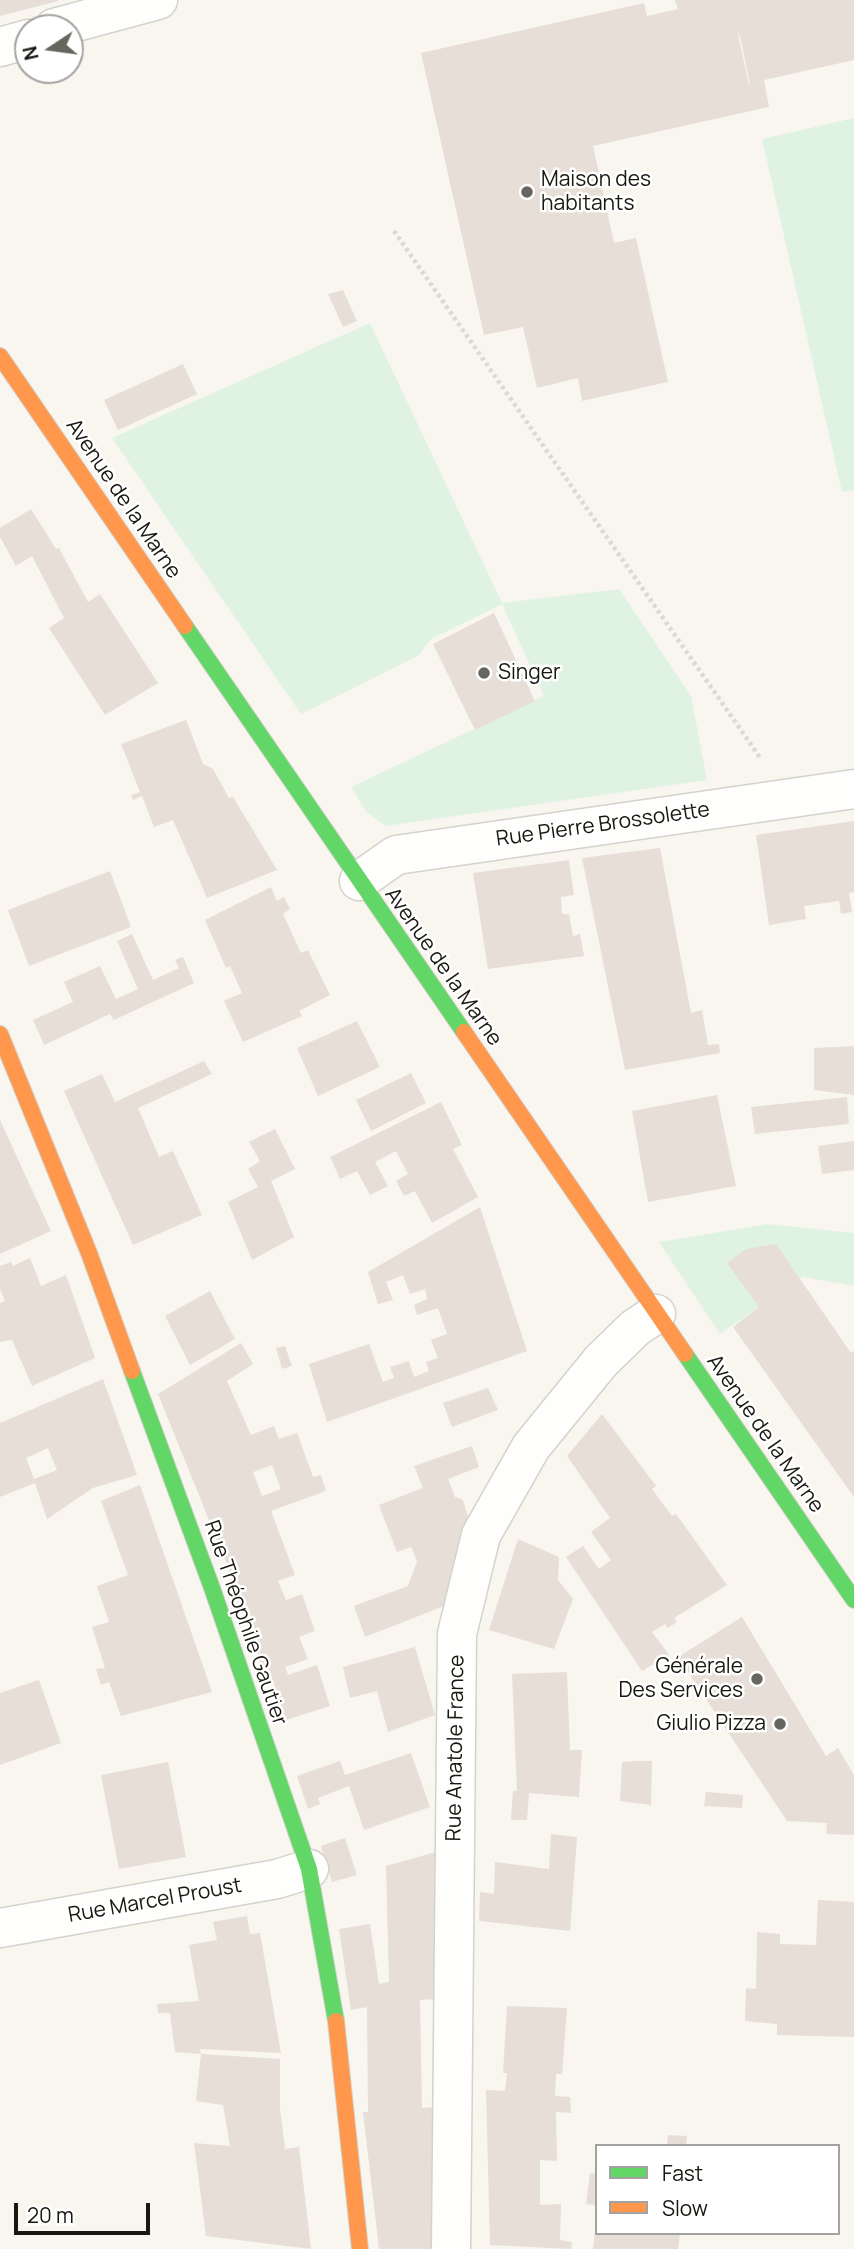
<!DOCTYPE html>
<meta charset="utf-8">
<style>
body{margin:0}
#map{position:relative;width:854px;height:2249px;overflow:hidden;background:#f8f6ee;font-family:Manrope,sans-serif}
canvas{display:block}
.legend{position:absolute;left:595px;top:2144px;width:245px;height:91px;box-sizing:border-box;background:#fff;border:2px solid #a3a2a0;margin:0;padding:9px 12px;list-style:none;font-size:21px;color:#181711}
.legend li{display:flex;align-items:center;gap:14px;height:35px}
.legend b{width:35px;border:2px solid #a3a2a0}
.north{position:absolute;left:14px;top:14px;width:70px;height:70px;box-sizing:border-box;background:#fff;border:2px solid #a3a2a0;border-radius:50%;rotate:257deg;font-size:19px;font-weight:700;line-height:28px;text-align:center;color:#181711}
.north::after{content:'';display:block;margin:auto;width:24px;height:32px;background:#66655e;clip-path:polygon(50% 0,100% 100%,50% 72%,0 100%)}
.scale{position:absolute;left:14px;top:2203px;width:136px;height:32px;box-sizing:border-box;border:4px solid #181711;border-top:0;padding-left:9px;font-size:21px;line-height:24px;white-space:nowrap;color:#181711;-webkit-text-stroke:5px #fff;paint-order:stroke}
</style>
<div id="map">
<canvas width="854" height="2249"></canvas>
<ul class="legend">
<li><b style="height:9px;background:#63d668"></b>Fast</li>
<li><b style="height:9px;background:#ff974d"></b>Slow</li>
</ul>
<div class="north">N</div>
<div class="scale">20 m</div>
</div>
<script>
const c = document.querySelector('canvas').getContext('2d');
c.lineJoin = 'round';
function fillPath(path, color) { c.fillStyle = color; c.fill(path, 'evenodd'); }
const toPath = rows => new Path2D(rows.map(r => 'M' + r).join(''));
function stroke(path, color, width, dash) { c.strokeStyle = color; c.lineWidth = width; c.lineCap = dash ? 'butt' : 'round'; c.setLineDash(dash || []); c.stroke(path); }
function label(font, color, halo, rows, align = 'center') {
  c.font = font + ' Manrope,sans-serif'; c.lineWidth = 5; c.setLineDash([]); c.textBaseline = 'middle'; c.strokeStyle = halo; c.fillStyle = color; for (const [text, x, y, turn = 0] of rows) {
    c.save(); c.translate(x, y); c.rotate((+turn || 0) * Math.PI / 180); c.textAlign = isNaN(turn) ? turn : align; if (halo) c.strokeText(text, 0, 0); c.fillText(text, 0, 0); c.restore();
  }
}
fillPath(toPath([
 [854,118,854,490,842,492,762,139],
 [370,323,502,603,619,589,691,696,707,780,385,826,366,811,351,787,544,696,502,604,431,639,418,656,301,714,112,438],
 [767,1224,854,1233,854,1286,802,1277,720,1334,659,1242]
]), '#e0f3e2');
fillPath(toPath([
 [0,0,58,0,58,1,0,16],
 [675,0,854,0,854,60,764,80,769,107,593,146,614,243,636,238,668,382,582,401,578,378,537,388,523,327,484,335,421,53,644,3,647,16,678,9],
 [737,30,741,40,750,85,749,85],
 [343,290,357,321,343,327,328,294],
 [183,364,197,394,118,430,104,400],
 [31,509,56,549,59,548,88,602,100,594,158,683,105,715,49,628,64,618,32,556,16,566,0,537,0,528],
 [494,613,535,701,475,730,433,644],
 [186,720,203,764,213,769,229,798,233,797,277,870,207,898,173,820,154,827,142,796,133,800,131,795,140,792,121,744],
 [854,821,854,892,849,893,852,912,841,914,839,901,804,906,806,919,769,925,756,835],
 [660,848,691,1013,702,1010,708,1045,719,1044,720,1053,625,1070,582,858],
 [569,860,574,895,561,897,562,914,569,914,573,936,580,934,584,956,488,969,473,873],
 [110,871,131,927,29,966,8,910],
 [271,887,277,901,284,897,290,909,283,914,301,953,308,950,330,995,299,1011,302,1016,243,1042,224,1001,242,993,230,966,226,968,205,920],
 [132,934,153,980,179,968,175,960,183,957,194,983,114,1020,110,1014,44,1045,33,1020,73,1002,64,982,100,966,116,999,138,989,117,941],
 [357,1021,380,1067,318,1096,297,1048],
 [854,1046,854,1095,814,1090,814,1048],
 [204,1061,212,1074,138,1108,159,1157,173,1151,202,1215,133,1245,64,1091,102,1074,115,1102],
 [411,1073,426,1103,371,1131,356,1100],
 [717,1095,736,1186,648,1202,632,1111],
 [847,1097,849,1124,755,1134,751,1107],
 [441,1102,462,1145,453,1149,478,1197,432,1223,415,1191,404,1196,396,1181,408,1174,396,1151,375,1162,388,1186,370,1195,357,1171,340,1179,330,1157],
 [0,1120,51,1231,0,1254],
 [275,1129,295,1169,271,1181,294,1237,252,1260,228,1202,258,1187,248,1169,260,1161,249,1142],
 [854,1141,854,1170,822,1174,818,1146],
 [480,1207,527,1351,327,1422,309,1364,369,1344,383,1382,394,1378,390,1367,409,1361,414,1377,429,1371,426,1362,438,1358,431,1340,447,1334,438,1308,417,1315,414,1305,427,1299,425,1289,410,1294,403,1275,386,1282,393,1300,378,1304,368,1272],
 [776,1244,851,1353,854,1351,854,1497,733,1327,759,1307,727,1263,746,1249],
 [30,1258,41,1286,66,1275,95,1358,32,1386,12,1340,0,1342,0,1303,5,1301,0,1289,0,1266,11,1262,13,1266],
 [210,1291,235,1339,190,1365,165,1316],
 [241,1343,253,1364,227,1381,251,1435,274,1426,279,1439,297,1433,313,1477,321,1475,326,1491,271,1511,295,1575,278,1581,286,1600,302,1594,315,1631,299,1637,308,1659,285,1667,288,1675,317,1665,330,1706,286,1720,270,1673,264,1675,226,1562,158,1394],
 [272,1465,281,1489,262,1496,253,1472],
 [285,1346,292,1366,282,1369,276,1348],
 [103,1379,137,1475,93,1488,47,1519,35,1483,0,1497,0,1423],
 [48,1448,57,1470,34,1479,26,1458],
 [488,1388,498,1410,452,1427,443,1403],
 [602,1414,656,1486,652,1489,672,1516,676,1514,727,1585,674,1618,677,1622,668,1628,665,1624,652,1632,669,1655,642,1671,566,1557,583,1546,599,1569,611,1560,591,1532,610,1518,567,1456],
 [472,1446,479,1467,448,1479,455,1497,463,1500,469,1521,444,1606,365,1637,354,1606,408,1586,417,1561,411,1547,397,1552,379,1505,423,1488,414,1466],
 [140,1485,212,1692,121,1716,109,1682,101,1685,96,1669,105,1668,92,1627,109,1622,97,1586,128,1575,101,1501],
 [518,1539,559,1557,558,1580,573,1599,554,1649,489,1630],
 [742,1617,826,1756,838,1748,854,1775,854,1835,826,1834,827,1823,787,1821,678,1657],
 [415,1647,435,1715,388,1732,377,1691,350,1698,343,1667],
 [567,1672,570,1750,582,1750,579,1797,529,1793,527,1820,511,1820,513,1791,517,1791,512,1674],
 [39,1680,61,1743,0,1765,0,1693],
 [411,1753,430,1807,364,1830,349,1786,318,1798,320,1804,308,1809,297,1776,340,1761,345,1775],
 [637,1761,652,1761,651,1805,620,1801,622,1762],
 [168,1762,186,1857,119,1869,101,1775],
 [706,1792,743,1795,742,1808,704,1806],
 [551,1834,577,1837,570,1931,479,1921,480,1892,494,1894,495,1862,549,1869],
 [345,1838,357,1875,332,1882,321,1846],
 [436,1852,434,1999,420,2000,422,2108,434,2107,435,2249,379,2249,363,2112,368,2112,367,2007,351,2010,339,1929,370,1924,379,1984,389,1982,386,1866],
 [818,1900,854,1902,854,2037,777,2035,777,2024,745,2021,746,1988,756,1989,757,1932,780,1934,780,1944,816,1945],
 [247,1916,250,1934,260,1933,281,2053,200,2049,201,2054,175,2052,170,2013,158,2013,157,2004,199,2001,189,1945,217,1940,213,1922],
 [507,2006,567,2008,562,2074,556,2074,555,2096,570,2097,571,2113,556,2112,557,2161,540,2160,540,2205,561,2204,560,2240,572,2242,571,2249,490,2245,486,2090,505,2091,507,2073,503,2073],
 [201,2054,280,2059,280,2108,285,2149,299,2147,311,2249,206,2236,194,2143,230,2146,223,2105,196,2101],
 [668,2135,687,2136,686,2146,667,2146],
 [590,2173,597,2174,597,2205,586,2204],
 [595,2233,680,2233,678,2249,593,2249]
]), '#e7ded7');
const street = toPath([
 [54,28,158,0],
 [0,47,28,39],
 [359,881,396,855,854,789],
 [0,1928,277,1879,309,1869],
 [451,2249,457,1634,481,1535,531,1447,601,1361,635,1328,656,1314]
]);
const fast = toPath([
 [185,626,464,1032],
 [685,1354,854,1600],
 [132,1371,212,1588,309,1869,336,2021]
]);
const slow = toPath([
 [0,356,185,626],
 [464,1032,685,1354],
 [0,1034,89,1253,132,1371],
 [336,2021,360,2249]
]);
stroke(street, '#d4d2cc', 41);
stroke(fast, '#d4d2cc', 18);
stroke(slow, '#d4d2cc', 18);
stroke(toPath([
 [394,231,761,759]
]), '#d9d9d6', 4.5, [3.5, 3.5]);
stroke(street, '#fefefc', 38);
stroke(fast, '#63d668', 16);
stroke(slow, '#ff974d', 16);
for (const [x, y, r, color] of [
 [527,192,7,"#66655e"],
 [484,673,7,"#66655e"],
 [757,1679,7,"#66655e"],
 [780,1724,7,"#66655e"]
]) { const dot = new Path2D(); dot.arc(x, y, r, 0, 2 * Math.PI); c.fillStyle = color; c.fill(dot); stroke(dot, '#fff', 2.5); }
label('21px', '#181711', '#fff', [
 ["Maison des",541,180],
 ["habitants",541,204],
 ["Singer",498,673],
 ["Générale",743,1667,"right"],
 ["Des Services",743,1691,"right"],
 ["Giulio Pizza",766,1724,"right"]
], 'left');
label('21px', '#181711', '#fff', [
 ["Avenue de la Marne",123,499,56],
 ["Rue Pierre Brossolette",603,825,-8],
 ["Avenue de la Marne",443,967,55],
 ["Avenue de la Marne",765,1434,55],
 ["Rue Théophile Gautier",245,1623,71],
 ["Rue Anatole France",456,1748,-89],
 ["Rue Marcel Proust",155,1901,-10]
]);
</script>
